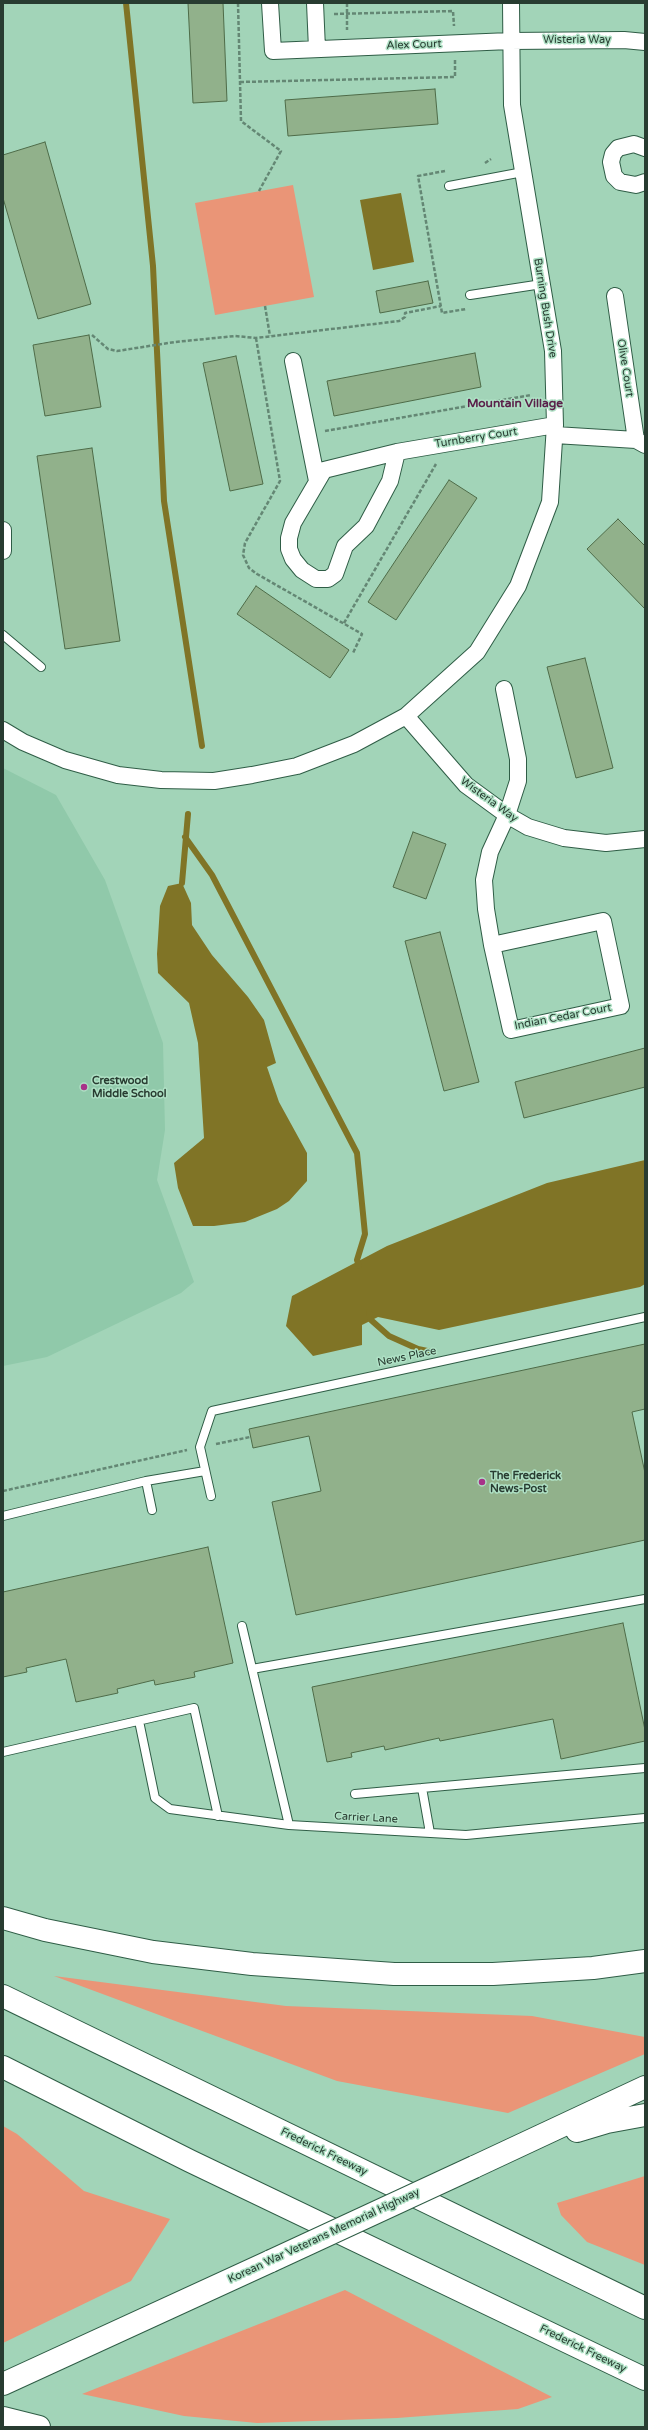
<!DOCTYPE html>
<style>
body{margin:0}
#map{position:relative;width:648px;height:2430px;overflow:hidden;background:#a2d4b8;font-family:"Varela Round",sans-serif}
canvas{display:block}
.frame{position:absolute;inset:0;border:4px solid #283c31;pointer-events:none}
</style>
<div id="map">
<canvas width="648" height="2430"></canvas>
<div class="frame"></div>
</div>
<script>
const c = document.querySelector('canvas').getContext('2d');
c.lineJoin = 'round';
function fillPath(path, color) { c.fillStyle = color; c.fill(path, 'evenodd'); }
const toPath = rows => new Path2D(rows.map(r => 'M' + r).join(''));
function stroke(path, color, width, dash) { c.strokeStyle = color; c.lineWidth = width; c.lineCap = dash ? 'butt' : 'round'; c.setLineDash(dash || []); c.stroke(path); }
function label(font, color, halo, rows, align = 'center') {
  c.font = font + ' "Varela Round",sans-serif'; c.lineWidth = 3; c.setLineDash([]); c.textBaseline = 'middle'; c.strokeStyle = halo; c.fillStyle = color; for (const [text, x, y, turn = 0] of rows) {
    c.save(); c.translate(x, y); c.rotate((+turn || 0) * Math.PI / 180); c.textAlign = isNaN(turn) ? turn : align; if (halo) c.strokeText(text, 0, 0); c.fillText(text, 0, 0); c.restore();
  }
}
fillPath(toPath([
 [3,768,56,795,105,880,163,1043,165,1130,157,1180,194,1282,181,1293,47,1357,3,1366]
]), '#90c9aa');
fillPath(toPath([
 [293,185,314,297,215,315,195,203],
 [54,1976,286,2006,532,2016,645,2037,645,2054,508,2113,337,2081],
 [3,2126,17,2134,84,2191,170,2219,131,2281,3,2343],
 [645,2176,645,2265,587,2242,561,2215,557,2203],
 [345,2290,552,2397,518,2409,397,2418,257,2423,184,2416,82,2394]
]), '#ea9577');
fillPath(toPath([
 [401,193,414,262,373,270,360,200],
 [182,883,191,903,192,925,212,955,248,997,264,1020,276,1063,267,1067,279,1102,307,1153,307,1181,289,1201,277,1209,245,1222,214,1226,193,1226,178,1188,174,1163,204,1138,198,1043,189,1003,158,973,157,954,160,906,168,886],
 [645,1160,645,1284,640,1287,439,1330,378,1317,362,1325,362,1345,313,1356,286,1326,292,1296,387,1246,547,1183]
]), '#807426');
stroke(toPath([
 [126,3,153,266,164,501,202,746],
 [185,837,212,875,357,1153,365,1234,357,1260,359,1266],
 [182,883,188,814],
 [369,1312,371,1320,389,1336,418,1349,432,1352]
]), '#807426', 6);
const building = toPath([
 [188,3,223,3,227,101,193,103,188,3],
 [435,89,438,124,288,136,285,100,435,89],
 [45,142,91,304,38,319,3,198,3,155,45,142],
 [428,281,433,303,380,313,376,291,428,281],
 [89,335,101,407,45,416,33,345,89,335],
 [475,353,481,387,334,416,327,381,475,353],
 [236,356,263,484,230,491,203,363,236,356],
 [92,448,120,641,65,649,37,456,92,448],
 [449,480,477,498,396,620,368,602,449,480],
 [618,519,645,546,645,609,587,549,618,519],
 [256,586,349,650,330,678,237,614,256,586],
 [585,658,613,768,576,778,547,667,585,658],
 [413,832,446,844,426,899,393,887,413,832],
 [440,932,479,1082,444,1091,405,941,440,932],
 [645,1048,645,1087,524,1118,515,1082,645,1048],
 [645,1344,645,1409,632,1412,645,1473,645,1540,296,1615,272,1502,321,1491,309,1436,253,1448,249,1429,645,1344],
 [208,1547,233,1663,194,1672,195,1677,155,1685,154,1680,117,1689,118,1693,76,1702,66,1659,26,1668,27,1672,3,1677,3,1592,208,1547],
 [623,1623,645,1730,645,1741,561,1759,553,1719,440,1741,439,1738,385,1750,384,1746,351,1753,352,1757,327,1762,312,1687,623,1623]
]);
fillPath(building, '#91b18b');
stroke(building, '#4e6b48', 1);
const lane = toPath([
 [449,186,523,172],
 [470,295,542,284],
 [3,635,41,667],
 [146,1481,152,1510],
 [211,1496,200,1447,212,1411,645,1317],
 [3,1516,146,1481,205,1471],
 [242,1626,289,1825,466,1835,645,1818],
 [252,1669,645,1599],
 [139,1721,155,1798,170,1809,289,1825],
 [3,1752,194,1708,218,1816],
 [355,1794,422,1788],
 [430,1833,422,1788,645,1768]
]);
const street = toPath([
 [270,3,273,51,510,41,624,40,645,42],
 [315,3,317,49],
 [645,148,634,144,618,148,613,154,611,162,614,176,620,182,636,185,645,182],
 [615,296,636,440],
 [293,361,317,481],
 [555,435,636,440,645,445],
 [397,452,390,481,366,526,345,546,335,574,328,579,316,579,302,570,293,559,289,549,289,538,293,523,324,470,397,452],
 [397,452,555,425],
 [3,530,3,551],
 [406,716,466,785,507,815,528,827,564,838,606,843,645,839],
 [3,730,23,742,65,760,118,775,161,780,214,781,252,775,297,766,354,744,406,716,477,652,518,586,550,502,555,425,553,351,512,105,511,3],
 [492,945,603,921,621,1006,511,1030,492,945,486,909,484,880,490,852,507,815,518,781,518,759,504,689]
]);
const highway = toPath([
 [3,1918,45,1930,153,1952,252,1964,394,1974,493,1974,593,1968,645,1961],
 [3,1996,645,2308],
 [3,2067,190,2161,645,2379],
 [577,2131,607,2122,645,2115],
 [474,2167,645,2087],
 [3,2384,271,2261],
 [3,2418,39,2427]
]);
stroke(lane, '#2f5d46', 10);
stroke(street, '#2f5d46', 18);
stroke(highway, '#2f5d46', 24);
stroke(toPath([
 [238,3,241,121,281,151,259,191],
 [347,3,347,30],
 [334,14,453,11,454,26],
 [240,82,455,77,455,60],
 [485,163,491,159],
 [445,171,418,176,442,313,466,309],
 [265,306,270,336],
 [92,335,108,349,117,351,175,342,235,336,256,338,399,321,405,317,405,313,441,306],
 [256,338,280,481,245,543,243,555,249,568,257,574,362,634,353,653],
 [325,431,531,395],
 [344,623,436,464],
 [216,1444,250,1437],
 [3,1491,187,1450]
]), '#648774', 2.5, [4, 2]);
stroke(lane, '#fff', 8);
stroke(street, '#fff', 16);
stroke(highway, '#fff', 22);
const highwayBridge = toPath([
 [271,2261,474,2167]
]);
stroke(highwayBridge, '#2f5d46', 24, []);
stroke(highwayBridge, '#fff', 22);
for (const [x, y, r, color] of [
 [84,1087,4,"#a83289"],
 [482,1482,4,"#a83289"]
]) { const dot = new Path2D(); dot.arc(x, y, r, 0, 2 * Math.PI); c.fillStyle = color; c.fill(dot); stroke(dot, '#afe1c5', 1.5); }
label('11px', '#283c31', '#afe1c5', [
 ["Wisteria Way",577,40],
 ["Alex Court",414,45,-2],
 ["Burning Bush Drive",545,308,81],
 ["Olive Court",625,368,81],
 ["Turnberry Court",476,438,-9],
 ["Wisteria Way",489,800,36],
 ["Indian Cedar Court",563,1017,-11],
 ["News Place",407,1357,-12],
 ["Carrier Lane",366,1818,3],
 ["Frederick Freeway",324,2152,26],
 ["Korean War Veterans Memorial Highway",324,2236,-25],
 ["Frederick Freeway",583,2349,26]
]);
label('bold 11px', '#283c31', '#afe1c5', [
 ["Crestwood",92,1081],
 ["Middle School",92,1094],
 ["The Frederick",490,1476],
 ["News-Post",490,1489]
], 'left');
label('bold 12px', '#5a214a', '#afe1c5', [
 ["Mountain Village",515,404]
]);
</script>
